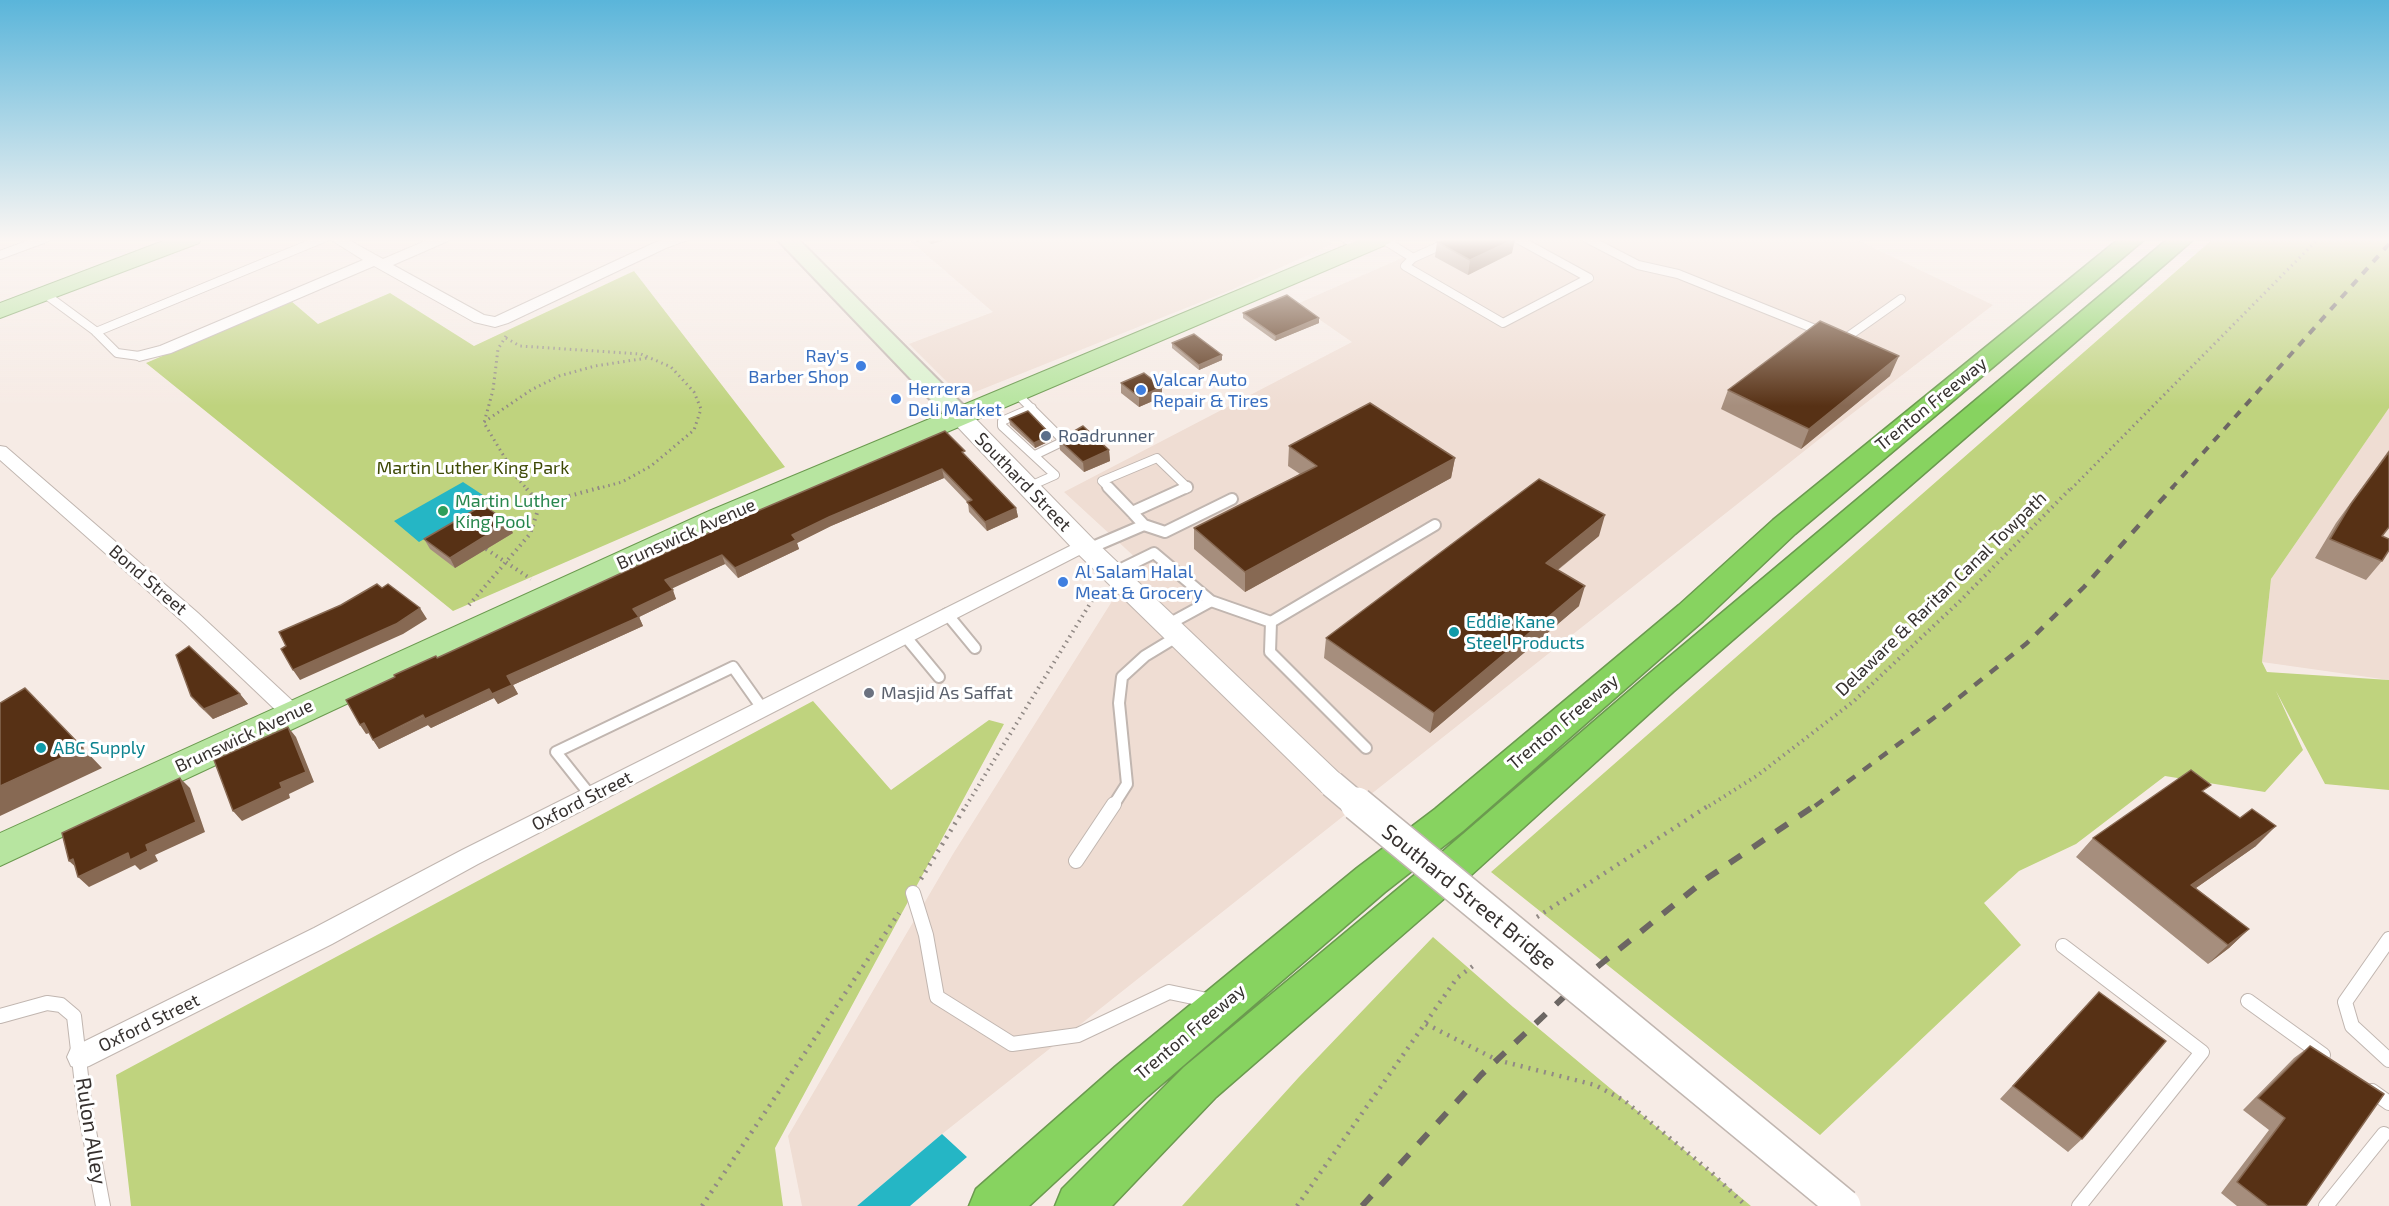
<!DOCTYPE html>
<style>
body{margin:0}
canvas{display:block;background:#f6ebe5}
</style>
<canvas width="2389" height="1206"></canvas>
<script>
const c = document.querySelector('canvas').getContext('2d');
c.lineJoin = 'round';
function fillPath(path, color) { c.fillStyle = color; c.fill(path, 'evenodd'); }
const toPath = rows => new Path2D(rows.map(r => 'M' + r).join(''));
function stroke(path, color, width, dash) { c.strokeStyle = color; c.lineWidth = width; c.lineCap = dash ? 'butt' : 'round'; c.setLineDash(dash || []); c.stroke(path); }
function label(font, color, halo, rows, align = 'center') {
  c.font = font + ' "Exo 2",sans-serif'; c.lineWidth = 6; c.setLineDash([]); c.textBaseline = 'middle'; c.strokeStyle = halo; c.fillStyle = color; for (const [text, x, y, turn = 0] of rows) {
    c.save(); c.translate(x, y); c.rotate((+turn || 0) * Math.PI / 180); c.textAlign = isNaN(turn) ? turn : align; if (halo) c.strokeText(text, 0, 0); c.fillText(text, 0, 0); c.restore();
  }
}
fillPath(toPath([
 [907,238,1326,238,1332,244,1231,290,965,396,958,393,909,344,993,312],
 [1448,238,1853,238,1993,305,1827,433,942,1134,857,1206,802,1206,788,1136,953,854,1138,560,1064,492,1352,342,1297,304],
 [2389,408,2389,680,2262,662,2271,579]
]), '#efddd3');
fillPath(toPath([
 [2214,238,2389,238,2389,408,2271,579,2262,662,2267,672,2389,680,2389,790,2325,784,2276,691,2303,750,2265,792,2165,776,2076,844,2019,871,1984,903,2021,945,1820,1135,1491,872],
 [634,271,785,467,453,611,146,363,291,301,318,324,390,293,474,346],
 [813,701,891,790,989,720,1004,724,775,1148,783,1206,131,1206,116,1075],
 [1433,937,1513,1007,1751,1206,1182,1206,1299,1077]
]), '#bfd37e');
fillPath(toPath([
 [463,482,492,501,419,542,394,521],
 [942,1134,967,1157,910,1206,857,1206]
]), '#25b6c5');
const serviceFar2 = toPath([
 [1381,238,1413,258,1457,238],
 [1586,238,1638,265,1678,274,1825,333],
 [0,255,46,238],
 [1413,258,1405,266,1503,323,1589,278,1516,238],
 [45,294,94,330,117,353,139,356],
 [96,332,324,238],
 [1839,339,1843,340,1901,299],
 [1016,393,1064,441,1035,455],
 [1028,487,1055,475,1002,426,1002,421,1032,408],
 [1110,489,1102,481,1157,458,1188,488,1186,489]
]);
const serviceFar1 = toPath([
 [1108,487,1132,512],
 [1132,512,1187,487],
 [1144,525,1165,532,1232,499],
 [1088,549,1144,525,1132,512],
 [1113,573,1154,553,1211,601,1271,622,1270,652,1366,748],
 [947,614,975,648],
 [1271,622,1435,525],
 [1167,625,1211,601],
 [905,636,939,677],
 [591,796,556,752,733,667,762,708],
 [1113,806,1127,784,1119,703,1122,677,1145,656,1178,636]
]);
const service = toPath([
 [1076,861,1114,804],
 [913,893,926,935,937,997,1012,1044,1078,1035,1169,992,1212,1001],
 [2389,939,2345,1002,2352,1026,2389,1060],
 [2063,946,2202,1052,2079,1206],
 [2248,1001,2323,1055],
 [0,1016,47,1003,61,1005,74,1016,85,1110,103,1206],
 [2372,1091,2389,1103],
 [2326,1206,2384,1134]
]);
const minor = toPath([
 [328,238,345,238,383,259,432,238,450,238,448,241,393,265,484,315,495,317,656,242,672,238,693,238,666,248,508,323,495,327,474,322,374,266,171,353,139,361,131,356,133,353,160,346,363,260,328,238],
 [1338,238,1354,238,1367,247,1365,250,1355,250,1338,238],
 [0,446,6,447,198,613,299,707,303,713,299,719,292,721,285,719,184,623,0,460,0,446],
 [1084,539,1091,541,1093,545,1091,549,478,864,332,944,89,1066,80,1069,71,1066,67,1057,71,1048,314,928,462,850,1084,539]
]);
const tertiary = toPath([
 [960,409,968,411,1093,539,1342,776,1347,784,1342,792,1332,796,1322,792,1075,551,952,421,949,416,952,411,960,409]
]);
const secondary = toPath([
 [776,238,797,238,969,411,972,416,969,421,960,423,951,421,776,238]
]);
const primary = toPath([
 [171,238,202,238,199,243,0,318,0,303,171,238],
 [1363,238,1393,238,1390,243,729,525,0,866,0,833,709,511,1363,238]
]);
const motorway = toPath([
 [2120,238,2146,238,1795,534,1703,621,1463,831,1385,892,1148,1096,1029,1206,969,1206,976,1189,1116,1066,1357,868,1435,809,1679,605,1773,520,2120,238],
 [2169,238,2195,238,1674,691,1469,877,1216,1097,1112,1206,1055,1206,1062,1189,1184,1067,1441,853,1650,673,2169,238]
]);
stroke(serviceFar2, '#c1b6b0', 10);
stroke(serviceFar1, '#c1b6b0', 14);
stroke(service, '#c1b6b0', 16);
stroke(minor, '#c1b6b0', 2);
stroke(tertiary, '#c1b6b0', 2);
stroke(secondary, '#c1b6b0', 4);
stroke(primary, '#6b9a4f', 2);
stroke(motorway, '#6b9a4f', 3);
stroke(toPath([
 [506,336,498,349,493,390,484,423,517,478,527,489],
 [506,338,520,346,641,354,671,367,694,392,701,409,694,430,651,466,622,482,596,489],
 [484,422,531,390,559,376,595,366,647,358],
 [2071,489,2319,238]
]), '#918985', 3, [1.5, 4]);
stroke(toPath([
 [540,504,602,487],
 [486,549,531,579],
 [469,605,530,534,540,504,525,487],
 [966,806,1099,589],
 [1709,806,1758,775,1854,701,1960,601,2072,487]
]), '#918985', 4, [1.5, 4.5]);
stroke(toPath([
 [921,879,967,804],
 [1537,917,1711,804],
 [1426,1024,1497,1060,1595,1085,1625,1101,1711,1172,1746,1206],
 [702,1206,899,913],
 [1297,1206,1457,978,1477,963]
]), '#918985', 4.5, [2, 6]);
stroke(serviceFar2, '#fff', 8);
stroke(serviceFar1, '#fff', 10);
stroke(service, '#fff', 14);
fillPath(minor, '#fff');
fillPath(tertiary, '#fff');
fillPath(secondary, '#dbf2cf');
fillPath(primary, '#b7e5a0');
fillPath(motorway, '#87d360');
stroke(toPath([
 [2171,489,2389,244]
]), '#6c6663', 4, [8, 8]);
stroke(toPath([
 [1815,806,1935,717,2027,643,2084,587,2173,487]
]), '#6c6663', 4.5, [10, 10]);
stroke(toPath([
 [1362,1206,1481,1075,1586,976,1706,879,1817,804]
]), '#6c6663', 6, [14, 14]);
const tertiaryBridgeFar1 = toPath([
 [1332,784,1358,806]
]);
const tertiaryBridge = toPath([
 [1357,804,1844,1206]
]);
stroke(tertiaryBridgeFar1, '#c1b6b0', 29, []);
stroke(tertiaryBridge, '#c1b6b0', 36, []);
stroke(tertiaryBridgeFar1, '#fff', 26);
stroke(tertiaryBridge, '#fff', 33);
fillPath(toPath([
 [913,238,953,238,931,244,925,239,917,242],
 [1437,242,1512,253,1468,275,1435,257],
 [1243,313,1319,323,1275,341,1243,318],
 [1172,343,1222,355,1222,360,1199,370,1172,348],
 [1890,376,1801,449,1721,409,1728,390],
 [1121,383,1162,397,1139,407,1121,393],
 [1009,419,1051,435,1052,440,1035,448,1010,425],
 [1059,440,1109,450,1110,461,1084,472,1060,450],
 [1289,446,1455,458,1451,478,1245,592,1194,549,1194,528,1300,474,1288,466],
 [2389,450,2389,527,2382,536,2382,561,2366,580,2315,558,2336,523],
 [966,456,1016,508,1018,517,987,531,969,512,968,503,944,478,831,526,797,543,799,549,738,578,725,564,671,588,676,599,639,617,643,626,513,685,518,694,498,704,494,698,431,728,428,725,379,749,369,733,366,734,437,658],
 [513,533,455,568,430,549,424,539],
 [1599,536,1558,570,1579,606,1430,733,1324,658,1326,638],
 [240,694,248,704,213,719,199,706,191,696],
 [2204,792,2256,846,2196,888,2249,929,2229,948,2208,964,2076,857,2093,838],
 [2099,992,2082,1139,2068,1152,2000,1099],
 [2310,1046,2306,1206,2237,1206,2221,1193,2269,1130,2243,1110,2294,1058]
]), '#a68e7d');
fillPath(toPath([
 [916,238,925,238,925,239,917,242],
 [930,238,953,238,931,244],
 [1237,238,1246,238,1237,241],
 [1515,239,1512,253,1468,275,1470,260],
 [1319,318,1319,323,1275,341,1276,336],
 [1222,355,1222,360,1199,370,1199,365],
 [1899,356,1890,376,1801,449,1809,429],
 [1162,387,1162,397,1139,407,1139,397],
 [1051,435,1052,440,1035,448,1034,443],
 [1109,450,1110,461,1084,472,1083,462],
 [1455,458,1451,478,1245,592,1245,572],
 [942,469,944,478,831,526,797,543,799,549,738,578,735,568,792,535,829,517],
 [1016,508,1018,517,987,531,985,522],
 [1605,515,1599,536,1541,583,1546,563],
 [508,522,513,533,455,568,450,558],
 [722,555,725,564,669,590,665,580],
 [1585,586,1579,606,1430,733,1434,713],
 [673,590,676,599,639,617,643,626,513,685,518,694,498,704,494,698,431,728,428,725,379,749,373,740,507,676,633,609],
 [420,608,427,619,403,634,300,680,293,670],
 [240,694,248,704,213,719,204,709],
 [364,723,371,732,366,734,360,725],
 [288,727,296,737,314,782,289,794,290,798,242,821,233,811,280,783],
 [83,748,102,768,0,816,0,786],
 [180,778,190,788,205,832,155,855,158,861,140,870,135,865,89,887,78,877],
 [2276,826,2256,846,2173,904,2191,885],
 [73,859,80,871,69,861],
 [2249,929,2229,948,2208,964,2228,945]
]), '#876953');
const building = toPath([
 [1447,238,1513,238,1515,239,1470,260,1437,242,1447,238],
 [1287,295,1319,318,1276,336,1243,313,1287,295],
 [1820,321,1899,356,1809,429,1728,390,1820,321],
 [1194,334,1222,355,1199,365,1172,343,1194,334],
 [1144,373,1162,387,1139,397,1121,383,1144,373],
 [1370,403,1455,458,1245,572,1194,528,1317,466,1289,446,1370,403],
 [1028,411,1051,435,1034,443,1009,419,1028,411],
 [1083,426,1109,450,1083,462,1059,440,1083,426],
 [945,431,965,451,962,452,1016,508,985,522,967,502,972,500,942,469,829,517,792,535,796,540,735,568,722,555,665,580,673,590,633,609,639,617,507,676,512,685,492,694,489,689,425,719,423,715,373,740,364,723,360,725,346,700,395,677,394,675,436,656,437,658,741,518,945,431],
 [2389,452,2389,527,2382,536,2389,539,2389,550,2382,561,2330,539,2351,504,2389,452],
 [1539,479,1605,515,1546,563,1585,586,1434,713,1326,638,1539,479],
 [483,505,508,522,450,558,424,539,483,505],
 [377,584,382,588,388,584,420,608,396,624,293,670,281,649,286,646,279,632,341,605,377,584],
 [189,646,240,694,204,709,191,696,176,655,189,646],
 [25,688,83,748,0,786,0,703,25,688],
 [288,727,306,772,280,783,282,788,233,811,214,760,288,727],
 [2191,770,2211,785,2202,791,2240,818,2252,809,2276,826,2191,885,2249,929,2228,945,2093,838,2191,770],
 [180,778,196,822,146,845,148,851,130,860,128,853,78,877,73,859,69,861,62,833,180,778],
 [2099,992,2166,1041,2082,1139,2013,1086,2099,992],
 [2310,1046,2384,1094,2306,1206,2268,1206,2237,1182,2285,1118,2258,1098,2310,1046]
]);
fillPath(building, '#573115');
stroke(building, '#876953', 1.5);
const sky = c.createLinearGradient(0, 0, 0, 406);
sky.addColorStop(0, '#5ab5da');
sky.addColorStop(0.59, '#fbf6f3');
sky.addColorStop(1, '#fbf6f300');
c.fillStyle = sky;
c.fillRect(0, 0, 2389, 406);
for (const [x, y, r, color] of [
 [861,366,6,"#3f7fe0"],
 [1141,390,6,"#3f7fe0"],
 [896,399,6,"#3f7fe0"],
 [1046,436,6,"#5c6f8a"],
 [443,511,6,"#2e9e5b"],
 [1063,582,6,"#3f7fe0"],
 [1454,632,6,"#0f9aa8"],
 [869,693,6,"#6b7280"],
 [41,748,6,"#0f9aa8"]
]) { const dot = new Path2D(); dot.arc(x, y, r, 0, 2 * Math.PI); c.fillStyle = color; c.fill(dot); stroke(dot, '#fff', 2); }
label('18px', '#366cbe', '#fff', [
 ["Ray's",849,356,"right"],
 ["Barber Shop",849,377,"right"],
 ["Valcar Auto",1153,380],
 ["Repair & Tires",1153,401],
 ["Herrera",908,389],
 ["Deli Market",908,410],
 ["Al Salam Halal",1075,572],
 ["Meat & Grocery",1075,593]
], 'left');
label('18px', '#36312f', '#fff', [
 ["Trenton Freeway",1931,404,-39],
 ["Southard Street",1023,482,46],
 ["Brunswick Avenue",686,534,-24],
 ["Bond Street",148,580,41],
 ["Delaware & Raritan Canal Towpath",1941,594,-44],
 ["Trenton Freeway",1563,722,-40],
 ["Brunswick Avenue",244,736,-25],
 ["Oxford Street",582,801,-27],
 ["Oxford Street",149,1023,-26],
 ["Trenton Freeway",1190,1032,-40]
]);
label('18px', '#4e5e75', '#fff', [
 ["Roadrunner",1058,436]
], 'left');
label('18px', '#3d4905', '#fff', [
 ["Martin Luther King Park",473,468]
]);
label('18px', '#27864d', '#fff', [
 ["Martin Luther",455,501],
 ["King Pool",455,522]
], 'left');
label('18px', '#0d838f', '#fff', [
 ["Eddie Kane",1466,622],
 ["Steel Products",1466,643],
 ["ABC Supply",53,748]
], 'left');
label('18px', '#5b616d', '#fff', [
 ["Masjid As Saffat",881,693]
], 'left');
label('21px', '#36312f', '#fff', [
 ["Southard Street Bridge",1469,897,39],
 ["Rulon Alley",91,1131,81]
]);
</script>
